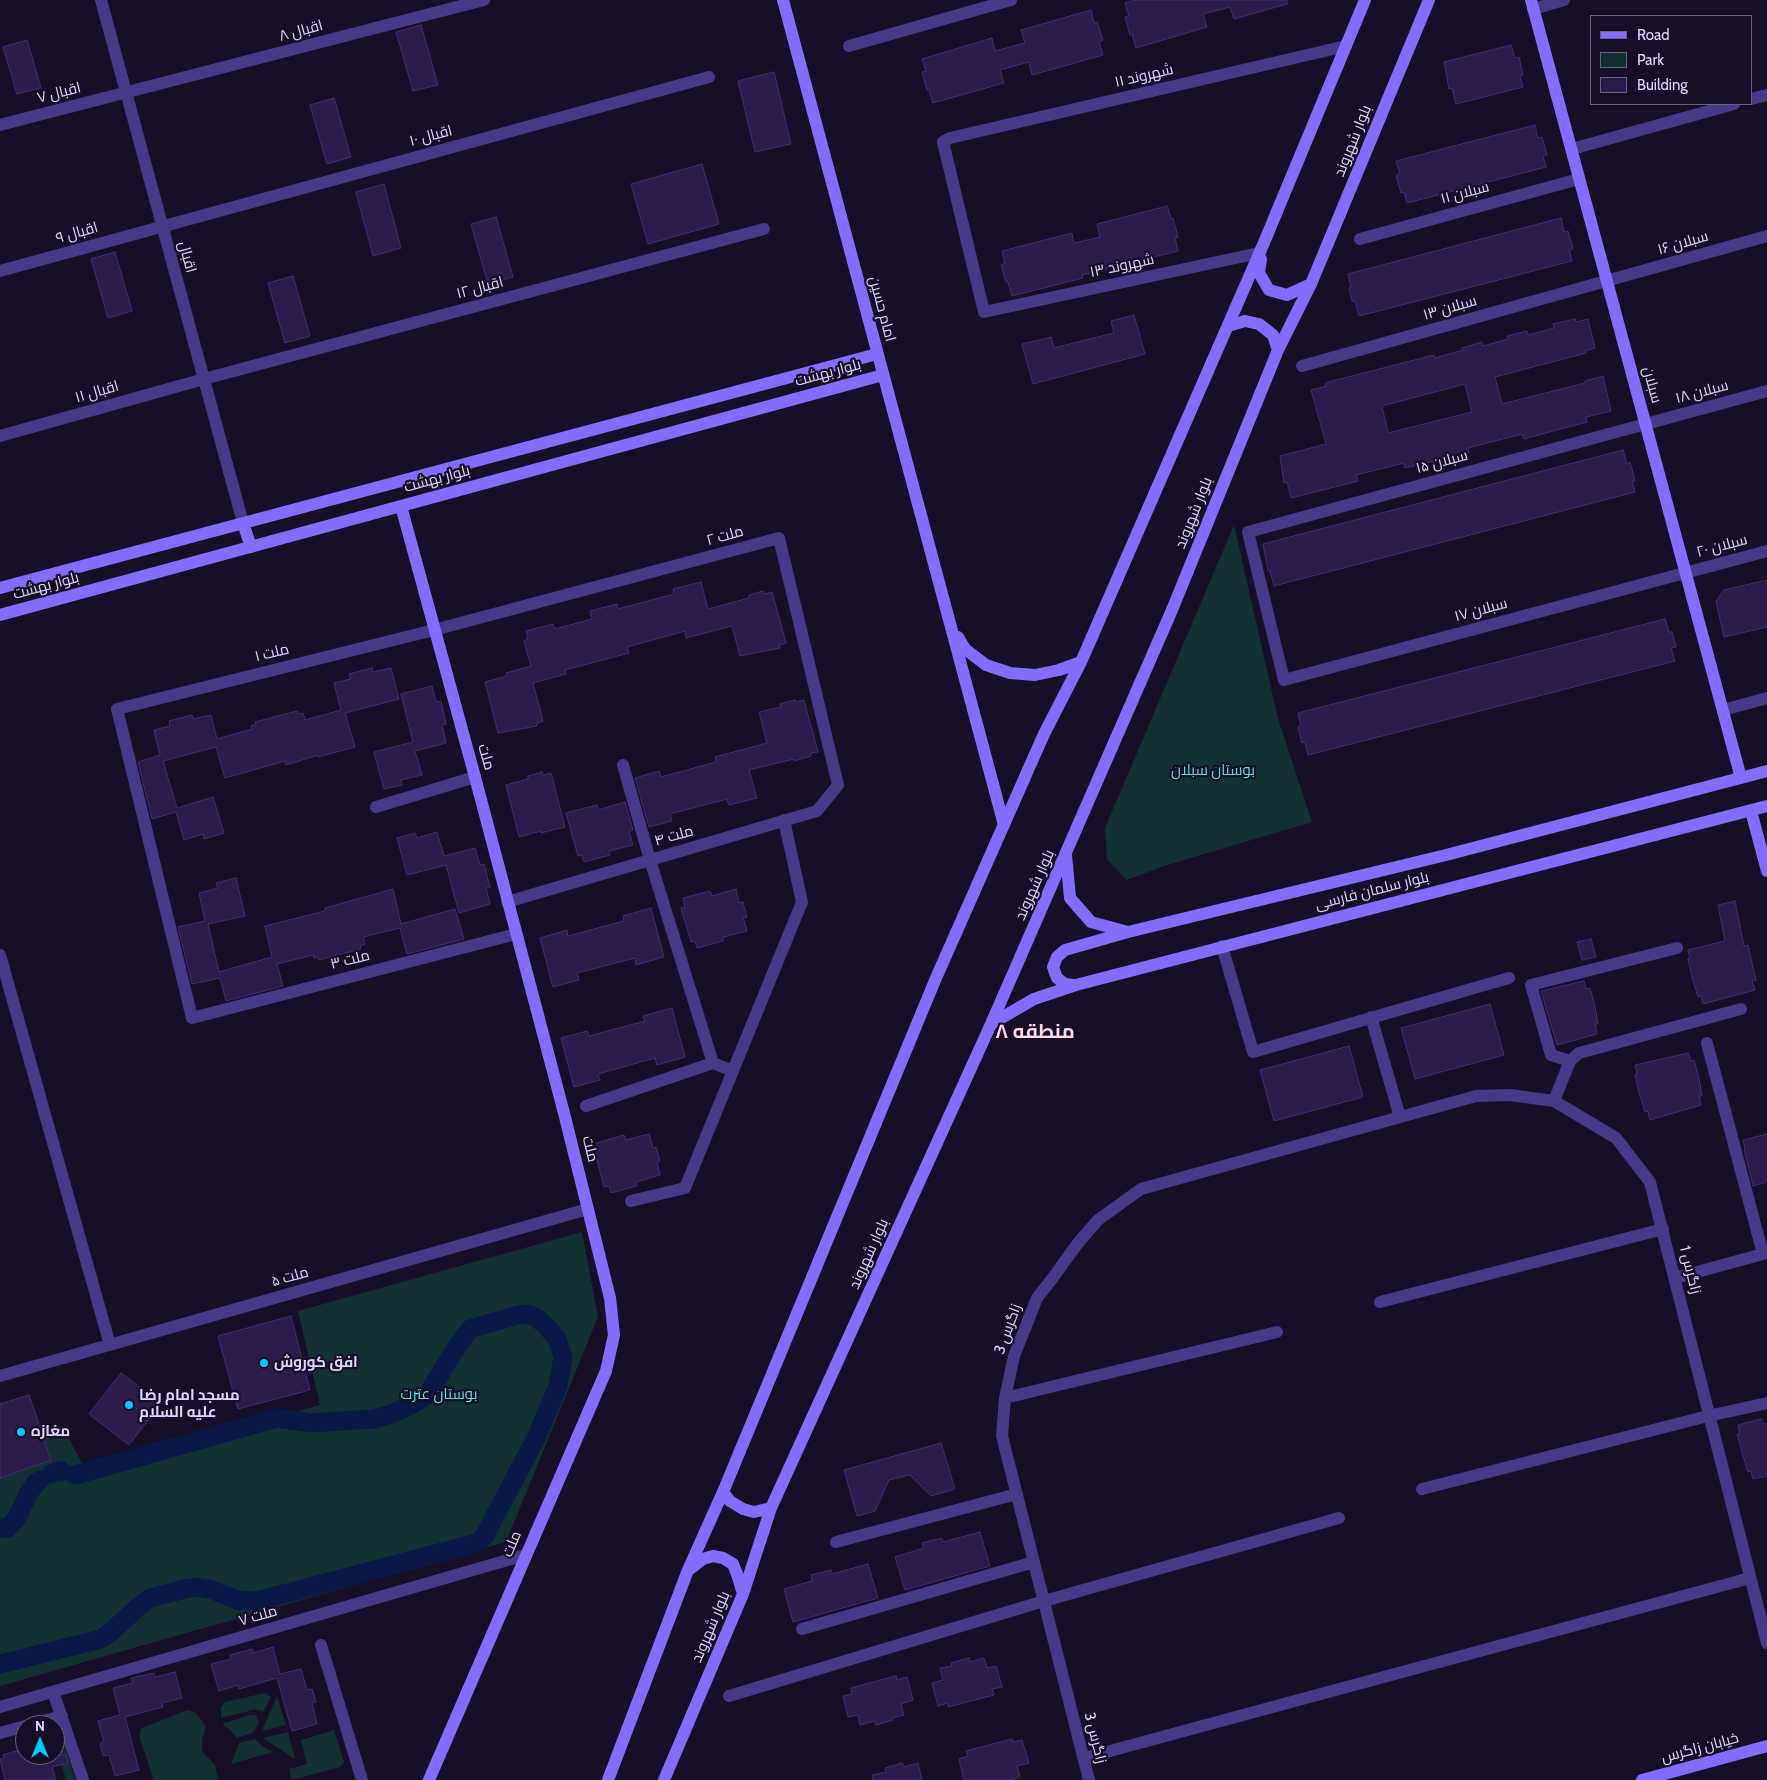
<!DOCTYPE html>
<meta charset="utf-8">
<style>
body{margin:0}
#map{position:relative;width:1767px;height:1780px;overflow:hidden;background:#170f28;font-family:Cabin,sans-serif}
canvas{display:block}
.legend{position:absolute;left:1590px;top:15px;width:162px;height:90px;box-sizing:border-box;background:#170f28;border:1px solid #675f7e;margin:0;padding:6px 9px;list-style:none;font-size:15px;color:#e0d6ff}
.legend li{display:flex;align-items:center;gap:10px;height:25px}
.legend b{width:25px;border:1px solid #675f7e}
.north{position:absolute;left:15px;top:1715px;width:50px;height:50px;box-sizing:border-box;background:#170f28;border:1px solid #675f7e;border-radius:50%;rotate:0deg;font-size:14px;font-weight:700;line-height:20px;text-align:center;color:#e0d6ff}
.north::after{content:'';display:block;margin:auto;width:18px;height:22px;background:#02c7ff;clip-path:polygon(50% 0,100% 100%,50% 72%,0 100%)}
</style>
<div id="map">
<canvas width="1767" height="1780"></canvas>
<ul class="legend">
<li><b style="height:6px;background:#836dff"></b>Road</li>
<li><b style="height:14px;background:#123032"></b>Park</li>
<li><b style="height:14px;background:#2a1b4a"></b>Building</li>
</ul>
<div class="north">N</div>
</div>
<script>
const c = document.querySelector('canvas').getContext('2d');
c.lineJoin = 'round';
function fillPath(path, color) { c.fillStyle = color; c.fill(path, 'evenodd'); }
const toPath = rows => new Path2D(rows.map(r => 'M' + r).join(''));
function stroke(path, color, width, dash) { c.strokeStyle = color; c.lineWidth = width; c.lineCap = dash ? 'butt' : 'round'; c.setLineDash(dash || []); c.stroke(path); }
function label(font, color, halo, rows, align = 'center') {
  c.font = font + ' Cabin,Cairo,sans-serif'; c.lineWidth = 4.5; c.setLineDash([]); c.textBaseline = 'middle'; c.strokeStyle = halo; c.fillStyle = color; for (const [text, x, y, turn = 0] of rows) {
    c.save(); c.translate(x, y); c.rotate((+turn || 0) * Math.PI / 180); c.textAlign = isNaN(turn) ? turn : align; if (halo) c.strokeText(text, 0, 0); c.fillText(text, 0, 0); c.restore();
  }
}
fillPath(toPath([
 [1234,525,1278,719,1312,822,1164,866,1127,880,1107,859,1105,828],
 [582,1232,598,1317,506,1542,0,1686,0,1449,65,1431,86,1471,320,1405,298,1311],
 [265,1693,271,1697,263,1712,257,1709,221,1718,221,1707,225,1702],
 [277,1696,286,1725,262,1731],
 [188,1710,196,1713,205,1725,205,1732,202,1739,202,1751,215,1765,218,1780,154,1780,139,1735,142,1728],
 [251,1715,256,1715,259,1722,253,1733,237,1738,229,1729,223,1726,224,1723],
 [334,1730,344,1762,340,1767,292,1780,289,1769,307,1764,301,1740],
 [288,1732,295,1759,263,1738],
 [62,1735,75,1780,66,1780,55,1742,55,1737],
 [255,1739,262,1746,273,1752,231,1764,239,1743]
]), '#123032');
fillPath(toPath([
 [64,1461,71,1467,75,1479,42,1484,41,1473,44,1467,56,1462]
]), '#091847');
stroke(toPath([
 [0,1529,8,1528,17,1518,28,1494,35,1484,40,1480],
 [0,1664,101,1639,111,1632,138,1607,150,1598,185,1589,197,1587,213,1590,237,1600,248,1601,261,1600,473,1544,480,1541,485,1535,537,1436,558,1386,563,1357,557,1339,548,1328,538,1319,529,1314,518,1315,470,1329,458,1345,427,1395,407,1407,389,1415,373,1419,311,1423,277,1418,75,1475]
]), '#091847', 19);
const building = toPath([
 [1135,0,1287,0,1287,4,1234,19,1230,7,1203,14,1207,27,1136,48,1132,34,1130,35,1125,17,1129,16,1125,3,1135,0],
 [1091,10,1094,23,1097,22,1103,40,1099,42,1103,55,1032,75,1029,62,1000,70,1004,83,933,103,929,90,927,90,922,72,926,71,922,59,992,38,995,51,1025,43,1021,30,1091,10],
 [421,25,438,85,413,91,396,32,421,25],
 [27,40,41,88,17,94,3,47,27,40],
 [1511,45,1515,58,1519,57,1523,75,1520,76,1523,87,1456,104,1452,88,1449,89,1444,62,1511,45],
 [774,72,791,144,755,152,738,81,774,72],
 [334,98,351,157,327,164,310,105,334,98],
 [1535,125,1538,138,1542,137,1547,155,1543,156,1546,167,1407,203,1404,192,1401,193,1396,175,1400,174,1396,161,1535,125],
 [702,164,719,224,648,244,631,184,702,164],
 [384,184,401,248,373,256,356,192,384,184],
 [1167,206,1171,219,1173,218,1178,237,1175,238,1178,251,1082,275,1083,278,1012,296,1008,282,1006,282,1001,265,1005,263,1002,251,1072,233,1074,243,1100,237,1097,224,1167,206],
 [496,217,513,277,488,284,471,224,496,217],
 [1561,218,1564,232,1568,231,1573,249,1569,250,1572,261,1359,316,1355,301,1352,301,1349,288,1351,287,1348,274,1561,218],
 [115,252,132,311,108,318,91,259,115,252],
 [293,276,310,336,285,343,268,283,293,276],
 [1134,315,1145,354,1033,384,1022,344,1051,337,1054,348,1114,333,1111,321,1134,315],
 [1575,319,1576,322,1588,319,1595,348,1585,351,1586,353,1495,377,1502,404,1585,383,1585,381,1603,376,1611,411,1586,417,1587,422,1553,431,1524,439,1522,434,1468,448,1469,453,1405,468,1404,463,1356,475,1358,481,1291,498,1287,482,1284,483,1280,456,1326,444,1311,390,1326,386,1325,383,1336,380,1434,355,1435,358,1463,350,1462,348,1482,342,1483,346,1508,339,1507,336,1527,331,1528,335,1554,328,1553,324,1575,319],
 [1465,384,1472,412,1388,433,1382,406,1465,384],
 [1623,450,1627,464,1630,462,1635,481,1632,481,1635,492,1274,586,1270,571,1268,571,1263,544,1623,450],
 [1767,580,1767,627,1724,637,1716,601,1724,590,1767,580],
 [701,582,708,609,749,598,749,595,763,591,764,594,772,592,786,643,779,645,780,648,740,656,732,626,686,638,685,631,627,647,629,653,565,670,566,674,533,683,543,721,537,723,537,726,498,733,485,682,507,676,506,673,531,666,524,641,528,639,526,631,553,624,555,629,592,619,590,611,617,604,618,609,674,594,673,589,701,582],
 [1665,619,1669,632,1672,632,1676,647,1671,648,1675,661,1308,755,1305,742,1302,743,1298,726,1301,726,1298,713,1665,619],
 [372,668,373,672,391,668,399,699,345,713,355,747,318,757,318,755,286,765,285,761,225,778,216,747,163,761,177,808,213,797,224,833,204,839,203,834,184,840,176,812,152,819,138,762,160,755,154,730,170,726,169,721,192,715,193,719,211,715,217,739,252,729,251,726,256,724,255,722,297,711,298,714,303,713,305,720,341,710,334,683,351,679,349,674,372,668],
 [432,686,436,702,441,701,446,724,442,725,446,743,415,751,422,775,401,780,402,785,384,789,374,752,413,742,401,694,432,686],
 [795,700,796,702,804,700,818,752,811,753,811,756,794,761,794,759,749,770,757,798,729,805,727,799,670,814,672,821,649,827,635,778,659,771,661,777,716,762,715,757,767,743,759,712,781,707,780,704,795,700],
 [542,772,543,775,551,773,565,827,541,833,541,831,519,837,506,785,528,779,528,776,542,772],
 [625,802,633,830,629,831,633,845,609,851,610,855,584,862,582,855,578,856,566,813,597,805,598,810,625,802],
 [437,832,444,856,475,848,480,865,484,864,490,887,486,888,490,904,459,913,446,865,407,875,397,838,415,833,417,838,437,832],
 [236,878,245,916,208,924,219,972,272,957,265,926,325,911,325,908,393,889,401,924,455,909,464,939,407,954,400,928,363,937,365,944,360,946,361,949,319,960,318,957,314,958,313,955,277,964,283,986,226,1001,220,978,192,984,178,927,205,921,199,893,218,888,216,883,236,878],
 [736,889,739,903,743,902,747,917,743,918,747,931,723,937,723,941,697,948,695,941,691,942,681,908,685,907,683,898,710,891,712,896,736,889],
 [1735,901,1744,946,1748,945,1752,963,1756,980,1752,981,1755,990,1703,1004,1701,996,1698,997,1692,977,1688,959,1690,959,1688,950,1725,941,1718,905,1735,901],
 [651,908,664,957,636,965,635,958,577,973,579,980,553,987,540,938,567,930,568,936,624,921,623,916,651,908],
 [1591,939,1596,957,1582,960,1577,942,1591,939],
 [1584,981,1586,989,1590,988,1595,1006,1598,1024,1595,1024,1597,1034,1557,1045,1541,991,1584,981],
 [1490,1004,1504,1055,1415,1079,1401,1028,1490,1004],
 [672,1008,685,1057,657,1065,655,1058,598,1074,600,1080,574,1087,561,1038,587,1031,589,1036,645,1021,643,1016,672,1008],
 [1349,1046,1363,1097,1274,1121,1260,1070,1349,1046],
 [1688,1053,1691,1061,1694,1060,1699,1078,1702,1096,1699,1096,1701,1105,1650,1120,1648,1111,1645,1112,1639,1092,1635,1075,1637,1074,1635,1065,1688,1053],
 [649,1134,653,1148,656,1147,660,1161,657,1162,660,1175,636,1182,637,1186,611,1193,609,1186,604,1187,595,1152,599,1151,597,1143,624,1135,626,1140,649,1134],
 [1767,1134,1767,1182,1753,1186,1744,1149,1745,1149,1743,1140,1767,1134],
 [291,1316,310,1390,238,1409,218,1336,291,1316],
 [121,1373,161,1403,129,1445,89,1414,121,1373],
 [29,1395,51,1460,0,1478,0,1404,29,1395],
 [1761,1419,1763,1424,1767,1423,1767,1476,1753,1479,1751,1471,1748,1472,1742,1452,1737,1434,1740,1434,1738,1425,1761,1419],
 [941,1443,955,1489,931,1496,910,1475,889,1480,875,1511,857,1516,844,1470,941,1443],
 [980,1532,990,1566,905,1590,895,1557,924,1548,922,1543,942,1538,943,1542,980,1532],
 [868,1564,878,1598,793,1622,784,1589,812,1581,811,1575,831,1570,832,1574,868,1564],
 [273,1647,280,1674,301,1669,307,1690,312,1689,316,1702,312,1703,317,1724,292,1731,277,1678,239,1689,238,1685,219,1691,211,1664,231,1659,230,1655,252,1649,253,1653,273,1647],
 [969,1658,970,1662,984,1658,987,1668,996,1666,1002,1687,992,1689,994,1695,948,1707,948,1703,938,1706,932,1683,943,1680,940,1668,952,1666,951,1663,969,1658],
 [175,1672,182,1698,162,1703,163,1707,125,1717,139,1770,115,1776,109,1755,103,1756,100,1743,104,1742,98,1721,120,1715,113,1688,133,1683,131,1678,154,1673,155,1677,175,1672],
 [896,1676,897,1680,907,1677,913,1700,901,1704,904,1715,892,1718,893,1720,876,1725,875,1721,860,1725,858,1715,848,1717,843,1696,852,1694,851,1688,896,1676],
 [1012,1739,1013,1742,1022,1740,1029,1763,1017,1766,1020,1777,1009,1780,964,1780,959,1759,968,1756,966,1751,1012,1739],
 [19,1750,20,1753,25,1752,25,1755,66,1755,68,1763,52,1767,56,1780,5,1780,0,1759,4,1758,3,1755,19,1750],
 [902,1763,904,1767,918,1763,922,1780,873,1780,872,1775,886,1772,885,1768,902,1763]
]);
fillPath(building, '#2a1b4a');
stroke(building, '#442c76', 1);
stroke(toPath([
 [101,0,243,523],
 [1533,9,1564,0],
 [849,46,1011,0],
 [1751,99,1767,95],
 [0,125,484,0],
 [1572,149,1734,104],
 [1360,239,1579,179],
 [1259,253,984,312,943,142,950,138,1346,46],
 [0,271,709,77],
 [1302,366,1767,236],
 [1767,391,1248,532,1284,680,1767,551],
 [0,436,204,379,764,229],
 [1723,710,1767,698],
 [623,765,650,860,713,1063,733,1071],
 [376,807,475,777],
 [507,902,817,811,838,785,779,538,434,630,117,709,192,1018,516,934],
 [1222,946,1253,1052,1509,978],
 [0,955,110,1345],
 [1371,1017,1400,1117],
 [1570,1061,1551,1055,1531,985,1677,948],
 [1554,1101,1570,1061,1579,1053,1741,1009],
 [586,1106,713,1063],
 [631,1201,685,1188,802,902,784,820],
 [1675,1278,1763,1254,1707,1043],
 [1380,1302,1663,1229],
 [0,1376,588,1209],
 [1005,1398,1277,1332],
 [1422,1489,1708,1416,1767,1403],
 [836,1542,1017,1494],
 [802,1629,1034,1562],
 [321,1645,362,1780],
 [53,1692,83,1780],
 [729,1696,1044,1601,1339,1518],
 [0,1707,525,1555],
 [28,1725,62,1716],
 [0,1733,25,1726],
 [1084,1758,1750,1578],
 [1089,1780,1002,1436,1005,1398,1014,1356,1037,1298,1052,1279,1078,1243,1098,1220,1141,1189,1476,1096,1510,1095,1554,1101,1616,1138,1650,1182,1767,1643]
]), '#463988', 12);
stroke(toPath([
 [783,0,1004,825],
 [1531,0,1741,778],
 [1261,259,1259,273,1269,290,1287,295,1311,284],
 [1228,326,1245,321,1259,324,1273,335,1278,350],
 [401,506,475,777,564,1113,610,1298,614,1335,606,1371,429,1780],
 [243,523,251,547],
 [0,588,877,354],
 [0,615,883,375],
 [958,637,965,649,986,665,1010,673,1035,675,1059,670,1081,662],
 [1751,811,1767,871],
 [1066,855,1070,898,1091,922,1128,932,1446,855,1767,771],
 [1074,985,1065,984,1057,978,1053,967,1057,957,1065,950,1128,932],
 [991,1024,1034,999,1076,985,1767,806],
 [723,1492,730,1501,743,1509,754,1512,771,1508],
 [690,1569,703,1559,713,1556,723,1558,733,1564,737,1574,743,1594],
 [608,1780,688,1570,723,1492,936,978,1044,734,1081,662,1263,245,1365,0],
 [664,1780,743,1594,771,1508,991,1024,1172,610,1278,350,1311,284,1429,0],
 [1642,1780,1767,1746]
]), '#836dff', 12);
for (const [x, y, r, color] of [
 [264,1363,5,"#02c7ff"],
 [129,1405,5,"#02c7ff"],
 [21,1432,5,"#02c7ff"]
]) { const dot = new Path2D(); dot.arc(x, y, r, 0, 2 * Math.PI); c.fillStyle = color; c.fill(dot); stroke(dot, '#170f28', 2); }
label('15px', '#e0d6ff', '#170f28', [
 ["اقبال ۸",301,31,-15],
 ["شهروند ۱۱",1144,76,-13],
 ["اقبال ۷",59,93,-14],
 ["اقبال ۱۰",431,136,-15],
 ["بلوار شهروند",1353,141,-68],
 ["سبلان ۱۱",1465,193,-15],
 ["اقبال ۹",77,233,-16],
 ["سبلان ۱۶",1683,243,-16],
 ["اقبال",187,257,75],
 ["شهروند ۱۳",1122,266,-12],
 ["اقبال ۱۲",480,288,-15],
 ["سبلان ۱۳",1450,308,-16],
 ["امام حسین",882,309,75],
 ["بلوار بهشت",828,373,-15],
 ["سبلان",1652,385,75],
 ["اقبال ۱۱",97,392,-16],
 ["سبلان ۱۸",1702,392,-15],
 ["سبلان ۱۵",1442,462,-15],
 ["بلوار بهشت",437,479,-15],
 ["بلوار شهروند",1194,513,-68],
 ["ملت ۲",725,536,-15],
 ["سبلان ۲۰",1722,546,-15],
 ["بلوار بهشت",46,586,-15],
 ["سبلان ۱۷",1481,610,-15],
 ["ملت ۱",272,653,-14],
 ["ملت",486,757,74],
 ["ملت ۴",674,836,-16],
 ["بلوار شهروند",1035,885,-66],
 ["بلوار سلمان فارسی",1372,891,-14],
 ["ملت ۳",350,960,-14],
 ["ملت",590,1149,76],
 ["بلوار شهروند",869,1254,-66],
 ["زاگرس 1",1690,1270,76],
 ["ملت ۵",290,1277,-16],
 ["زاگرس 3",1008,1329,-70],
 ["ملت",512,1544,-67],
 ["ملت ۷",258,1616,-16],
 ["بلوار شهروند",711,1627,-67],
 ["زاگرس 3",1095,1738,76],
 ["خیابان زاگرس",1700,1748,-15]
]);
label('15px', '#5ee3d2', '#170f28', [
 ["بوستان سبلان",1213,771],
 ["بوستان عترت",439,1395]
]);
label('bold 15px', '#e0d6ff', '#170f28', [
 ["افق کوروش",274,1363],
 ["مسجد امام رضا",139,1396],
 ["علیه السلام",139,1413],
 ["مغازه",31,1432]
], 'left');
label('bold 20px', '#ffd8ec', '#170f28', [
 ["منطقه ۸",1035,1032]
]);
</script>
